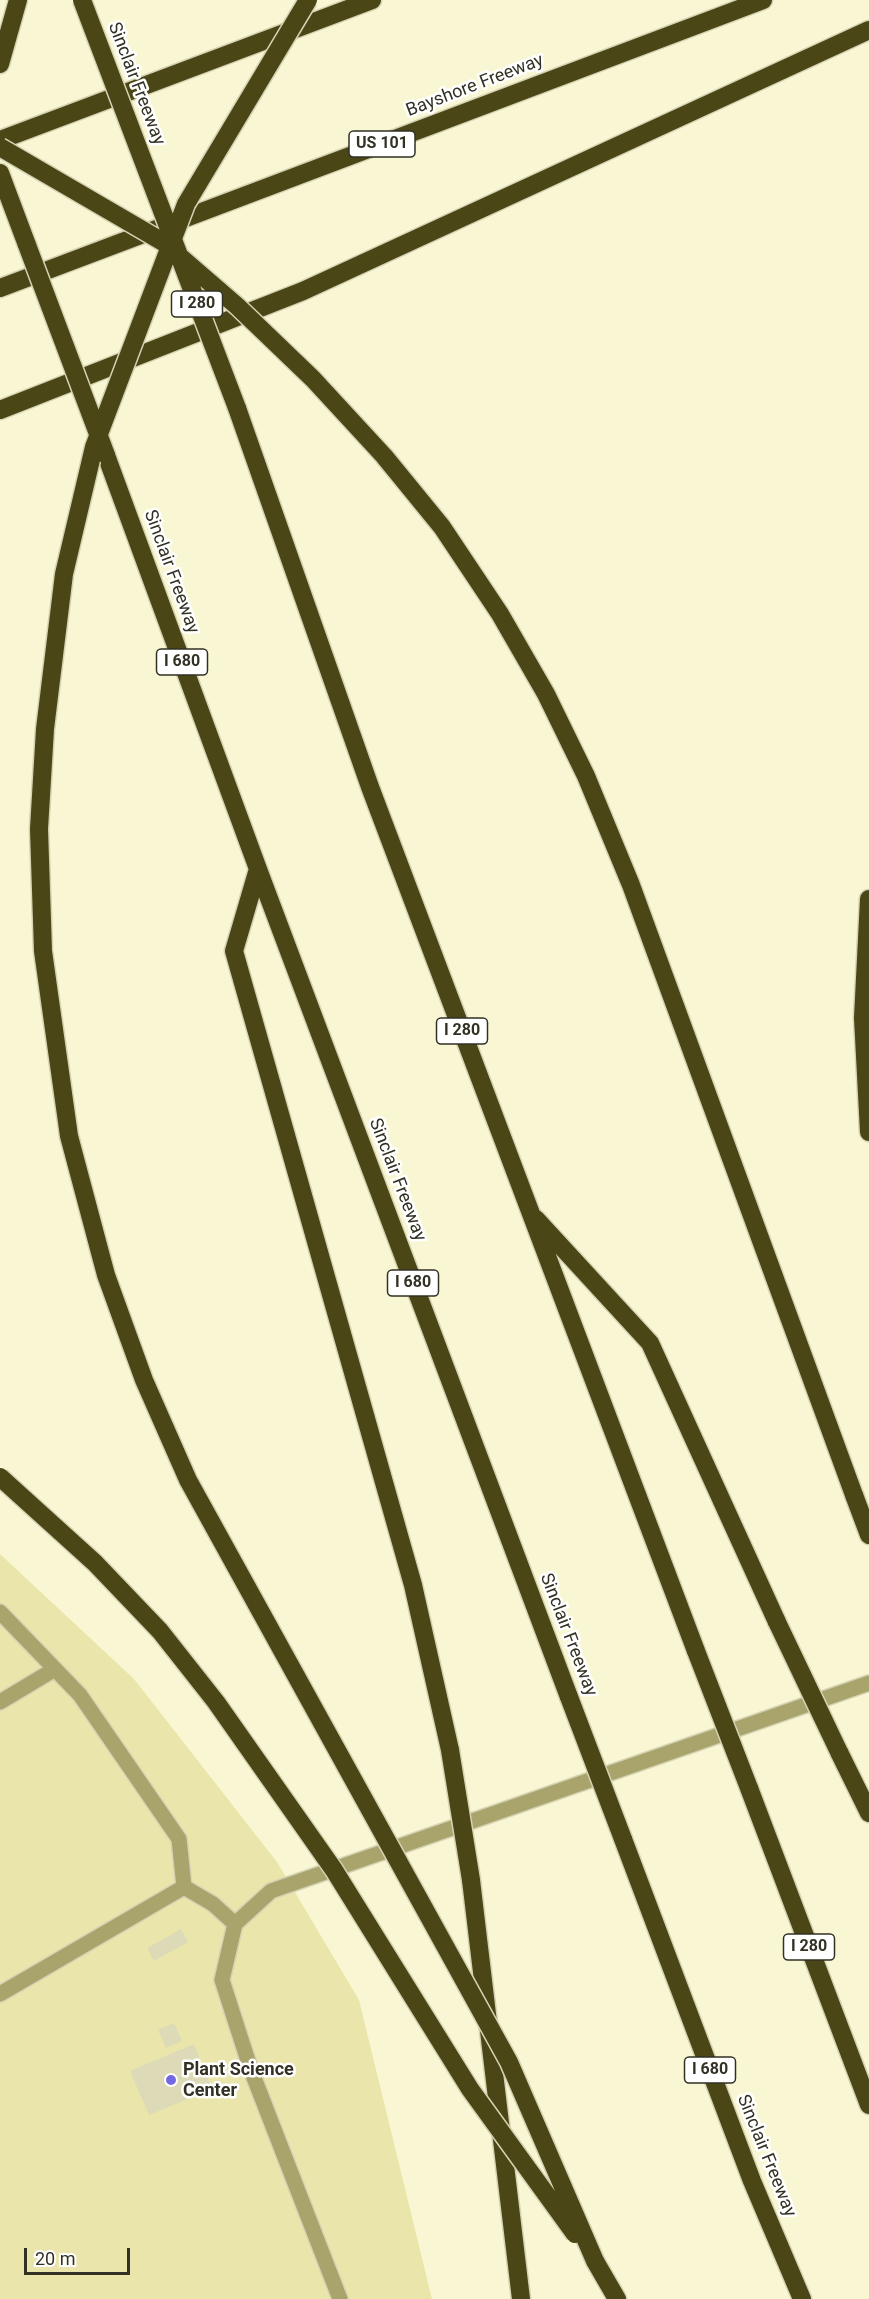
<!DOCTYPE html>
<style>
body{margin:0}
#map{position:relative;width:869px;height:2299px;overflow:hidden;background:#f9f7d3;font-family:Roboto,sans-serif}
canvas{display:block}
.scale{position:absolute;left:24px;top:2248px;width:106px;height:27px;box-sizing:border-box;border:3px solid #323123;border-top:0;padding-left:8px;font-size:18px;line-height:21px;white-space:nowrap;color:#323123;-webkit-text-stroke:4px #fff;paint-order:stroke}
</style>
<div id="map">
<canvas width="869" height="2299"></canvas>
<div class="scale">20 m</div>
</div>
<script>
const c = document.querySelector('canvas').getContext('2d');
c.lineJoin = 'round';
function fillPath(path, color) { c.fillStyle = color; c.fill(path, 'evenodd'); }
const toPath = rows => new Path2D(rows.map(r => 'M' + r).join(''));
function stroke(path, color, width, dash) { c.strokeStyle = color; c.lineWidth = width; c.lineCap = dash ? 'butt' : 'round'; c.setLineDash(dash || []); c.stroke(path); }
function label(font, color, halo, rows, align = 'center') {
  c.font = font + ' Roboto,sans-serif'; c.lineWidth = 5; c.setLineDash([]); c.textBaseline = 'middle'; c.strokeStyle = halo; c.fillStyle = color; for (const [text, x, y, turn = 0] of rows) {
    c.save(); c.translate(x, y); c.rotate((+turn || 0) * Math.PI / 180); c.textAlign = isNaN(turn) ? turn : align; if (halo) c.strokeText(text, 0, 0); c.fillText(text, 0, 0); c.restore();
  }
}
fillPath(toPath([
 [0,1554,134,1679,277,1862,359,2000,432,2299,0,2299]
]), '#eae6ab');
fillPath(toPath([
 [181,1929,188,1942,154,1961,147,1948],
 [174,2023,182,2041,166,2048,158,2030],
 [194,2044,212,2089,149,2115,130,2071]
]), '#dcdab7');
const service = toPath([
 [0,1612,80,1695,179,1839,184,1887],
 [0,1702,55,1669],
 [0,1994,184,1887,213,1904,235,1924],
 [340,2299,251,2070,222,1980,235,1924,271,1891,869,1683]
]);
const motorway = toPath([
 [0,64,18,0],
 [0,140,372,0],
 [0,173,27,245],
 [0,288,763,0],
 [237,408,370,787,696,1651],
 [0,410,303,291,869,30],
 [106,455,258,869,569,1697],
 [258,869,234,951,413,1585,450,1750],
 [869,899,863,1018,869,1132],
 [536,1219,650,1343,777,1622],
 [854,1495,869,1535],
 [839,1752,869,1813],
 [749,1788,869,2105],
 [623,1839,752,2181,802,2299],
 [471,1880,521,2299],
 [595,2261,617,2299]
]);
stroke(service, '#d5d3b3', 18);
stroke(motorway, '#d5d3b3', 21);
stroke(service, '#a8a46c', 15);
stroke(motorway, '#4b4616', 18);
const motorwayBridge = toPath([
 [82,0,237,408],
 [308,0,186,204,94,447,64,574,45,729,39,829,43,951,69,1136,106,1275,144,1380,188,1480,509,2062,595,2261],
 [0,147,163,242,237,306,313,379,384,456,442,527,500,614,546,694,586,776,631,885,854,1495],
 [27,245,106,455],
 [0,1477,95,1563,160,1631,216,1702,334,1870,470,2089,575,2234],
 [777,1622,839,1752],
 [696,1651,749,1788],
 [569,1697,623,1839],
 [450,1750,471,1880]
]);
stroke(motorwayBridge, '#d5d3b3', 21, []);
stroke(motorwayBridge, '#4b4616', 18);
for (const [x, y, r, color] of [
 [171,2080,6,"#7467e2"]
]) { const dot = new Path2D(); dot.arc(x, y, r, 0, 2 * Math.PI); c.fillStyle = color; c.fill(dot); stroke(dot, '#fff', 2); }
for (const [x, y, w] of [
 [382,144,66],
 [197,304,51],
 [182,662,51],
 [462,1031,51],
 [413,1283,51],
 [809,1947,51],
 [710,2070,51]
]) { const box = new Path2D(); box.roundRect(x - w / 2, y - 13, w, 26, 4.5); c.fillStyle = '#fff'; c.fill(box); stroke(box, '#323123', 1.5); }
label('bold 16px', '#323123', null, [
 ["US 101",382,144],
 ["I 280",197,304],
 ["I 680",182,662],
 ["I 280",462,1031],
 ["I 680",413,1283],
 ["I 280",809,1947],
 ["I 680",710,2070]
]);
label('18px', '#323123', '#fff', [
 ["Sinclair Freeway",136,84,69],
 ["Bayshore Freeway",475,86,-21],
 ["Sinclair Freeway",171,572,70],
 ["Sinclair Freeway",397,1180,69],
 ["Sinclair Freeway",568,1635,69],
 ["Sinclair Freeway",766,2156,68]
]);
label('bold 18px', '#323123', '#fff', [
 ["Plant Science",183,2070],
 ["Center",183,2091]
], 'left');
</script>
